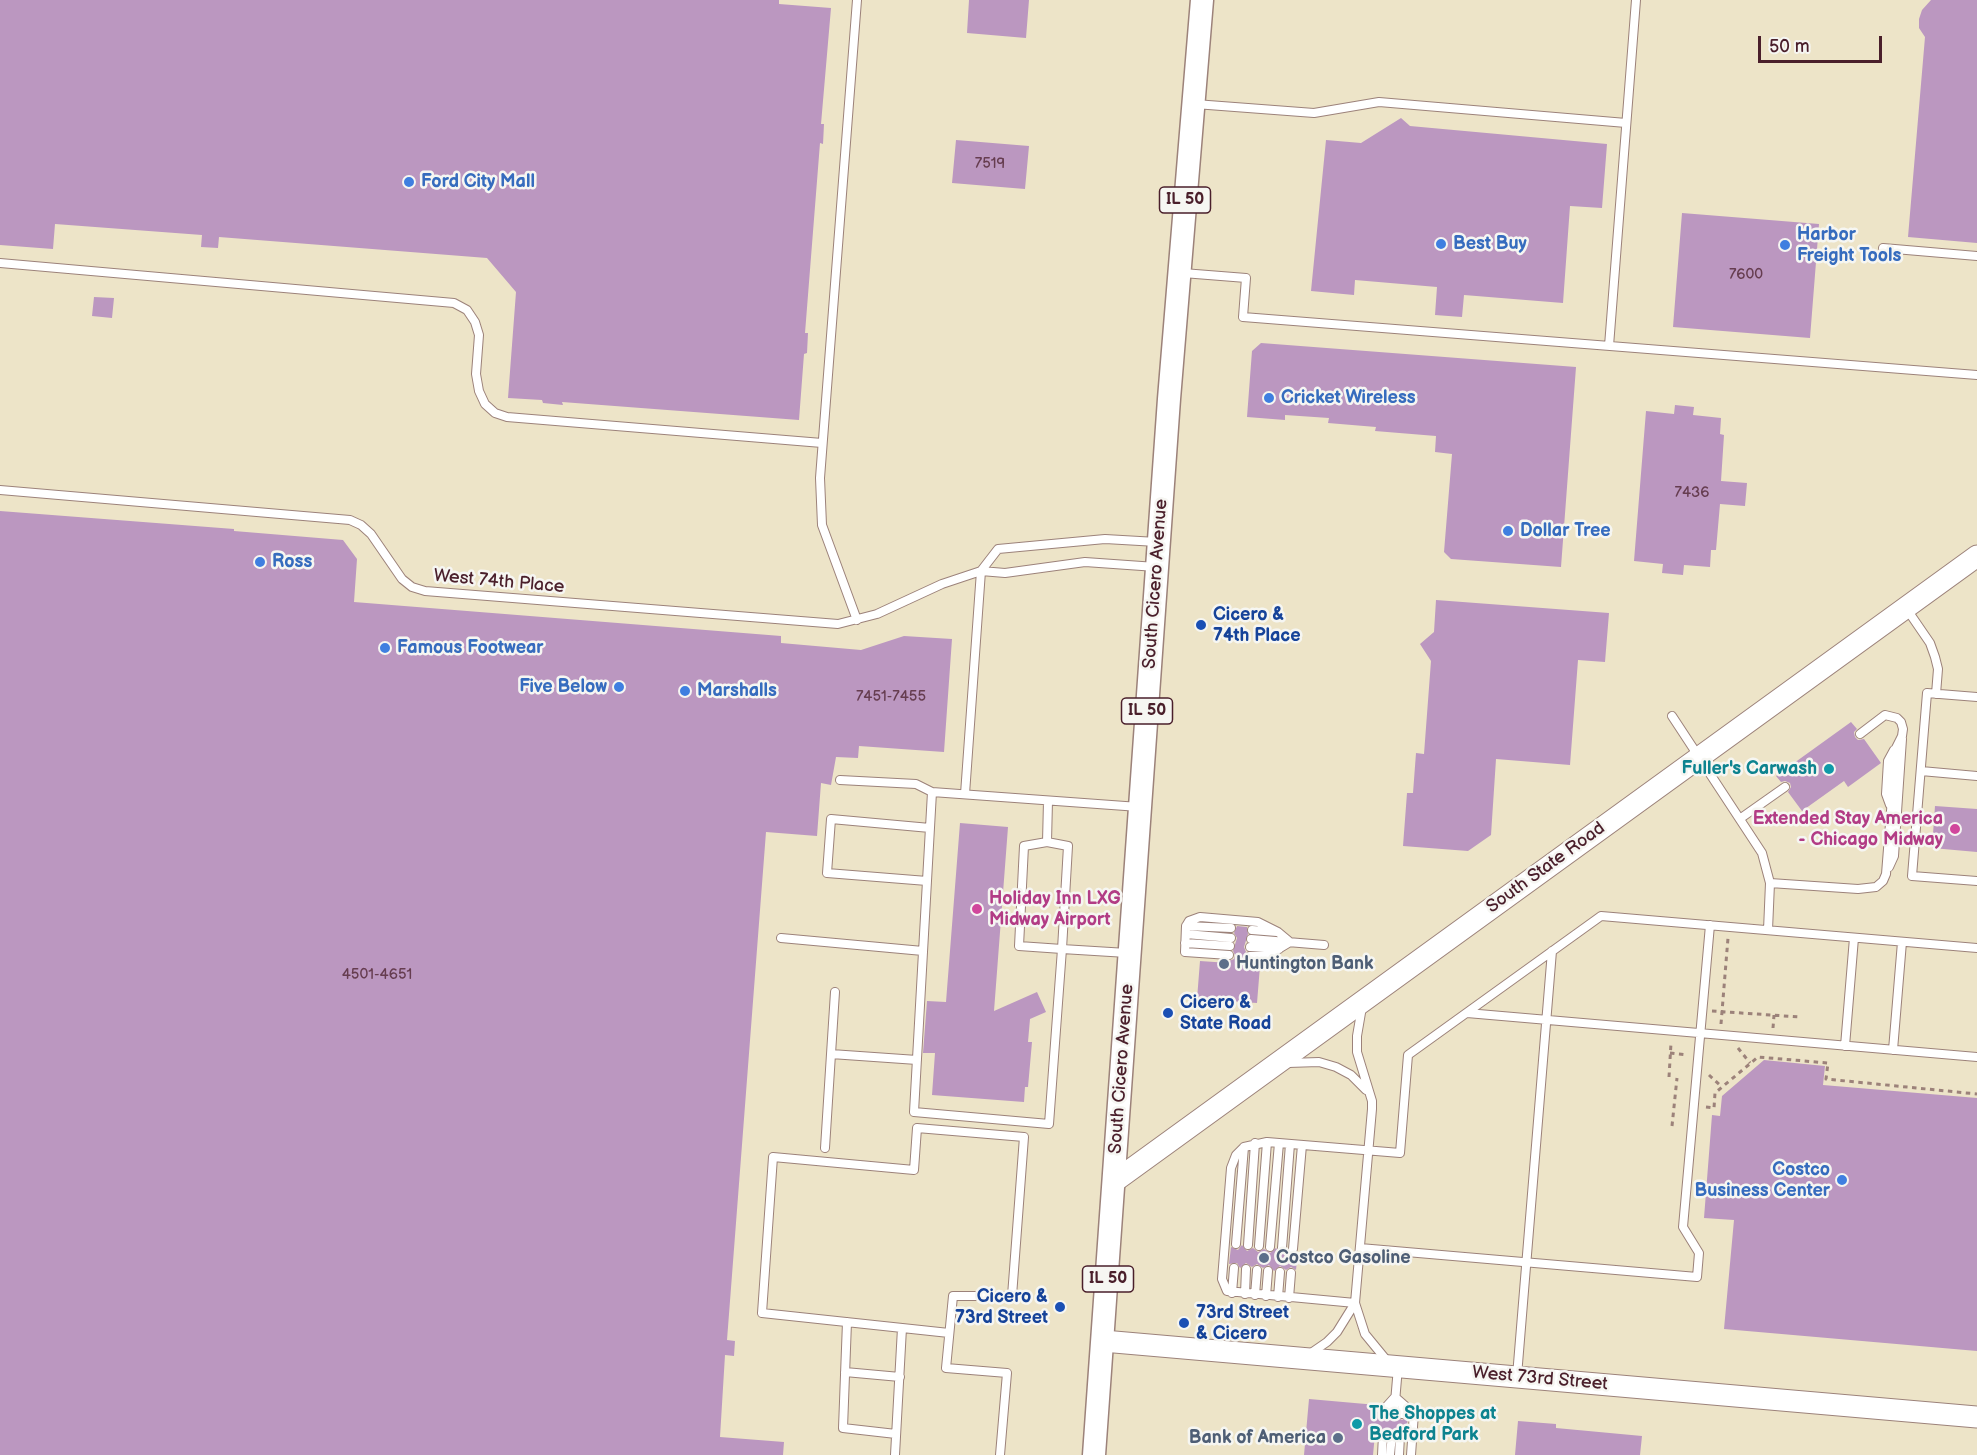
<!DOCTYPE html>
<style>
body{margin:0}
#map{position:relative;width:1977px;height:1455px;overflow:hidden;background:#ede4c8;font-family:"Balsamiq Sans",sans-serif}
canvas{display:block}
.scale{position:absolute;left:1758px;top:36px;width:124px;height:27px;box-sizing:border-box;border:3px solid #4a1f2b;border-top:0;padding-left:8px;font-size:18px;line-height:21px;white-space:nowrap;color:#4a1f2b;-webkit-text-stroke:4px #f6f6f2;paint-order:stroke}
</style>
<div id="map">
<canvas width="1977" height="1455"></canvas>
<div class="scale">50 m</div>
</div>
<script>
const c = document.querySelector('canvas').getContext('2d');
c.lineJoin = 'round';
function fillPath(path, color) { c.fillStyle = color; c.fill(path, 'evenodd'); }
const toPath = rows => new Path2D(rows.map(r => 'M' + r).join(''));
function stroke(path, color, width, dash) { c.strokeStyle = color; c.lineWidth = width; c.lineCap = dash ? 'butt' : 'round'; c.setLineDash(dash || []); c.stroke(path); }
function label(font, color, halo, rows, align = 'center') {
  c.font = font + ' "Balsamiq Sans",sans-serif'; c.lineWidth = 5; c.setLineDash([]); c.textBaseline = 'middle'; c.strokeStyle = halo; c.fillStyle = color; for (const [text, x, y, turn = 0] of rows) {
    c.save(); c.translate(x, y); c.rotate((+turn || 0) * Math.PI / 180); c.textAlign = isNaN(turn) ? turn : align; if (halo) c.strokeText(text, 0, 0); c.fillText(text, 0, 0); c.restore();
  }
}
fillPath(toPath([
 [0,0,779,0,779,4,831,8,821,124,824,124,823,144,820,143,805,333,808,333,807,353,804,354,799,420,562,402,563,405,543,403,542,400,508,398,516,292,487,258,219,237,218,248,201,247,202,235,55,224,53,249,0,245],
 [969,0,1029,0,1026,38,967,33],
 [1931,0,1977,0,1977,243,1908,237,1925,37,1919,28,1919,19,1922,10],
 [1401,118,1410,126,1607,144,1602,208,1570,206,1563,303,1464,295,1462,317,1435,315,1437,287,1355,280,1354,295,1311,291,1326,140,1361,143],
 [956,140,1029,146,1025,189,952,183],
 [1682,213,1819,224,1810,338,1673,327],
 [94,297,114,298,112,318,92,316],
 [1261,343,1576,367,1561,567,1451,559,1444,552,1452,454,1435,452,1436,436,1375,431,1376,427,1328,423,1329,418,1285,415,1285,420,1247,417,1252,351],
 [1675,405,1694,407,1693,415,1721,418,1720,434,1724,435,1721,481,1747,483,1745,506,1720,504,1716,550,1711,550,1710,567,1684,565,1683,575,1662,573,1663,564,1634,561,1646,411,1674,414],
 [0,511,234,529,234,531,343,540,357,559,354,602,781,636,781,643,861,650,904,636,952,639,944,752,859,746,858,758,836,757,831,785,821,783,817,836,766,832,727,1340,735,1341,734,1356,725,1355,720,1437,784,1442,783,1455,0,1455],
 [1436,600,1609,613,1605,662,1578,660,1570,765,1496,759,1491,835,1468,851,1403,846,1407,793,1413,793,1416,753,1424,754,1431,661,1420,644,1434,632],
 [1851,722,1857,729,1854,732,1855,737,1858,740,1864,739,1881,763,1848,787,1844,781,1802,811,1788,792,1791,787,1790,783,1785,781,1781,782,1776,776],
 [1935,806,1977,809,1977,852,1932,848],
 [960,823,1008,827,994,1011,1037,992,1046,1012,1030,1019,1028,1042,1032,1042,1028,1087,1025,1087,1024,1102,932,1095,935,1053,923,1053,927,1001,946,1002],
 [1237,926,1247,927,1248,934,1244,947,1246,952,1244,955,1245,959,1249,962,1249,965,1260,966,1257,1003,1197,999,1200,961,1229,963,1229,961,1234,959,1235,955,1233,951,1237,938,1234,933],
 [1764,1060,1825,1066,1823,1085,1977,1098,1977,1351,1724,1329,1734,1220,1704,1218,1712,1115,1720,1116,1722,1096],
 [1242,1245,1247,1251,1253,1248,1258,1252,1264,1249,1270,1253,1276,1248,1281,1254,1287,1251,1292,1255,1298,1252,1296,1270,1291,1267,1286,1270,1280,1266,1274,1271,1269,1265,1263,1268,1257,1264,1252,1267,1246,1263,1240,1268,1237,1263,1229,1264,1231,1247,1238,1250],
 [1309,1399,1377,1405,1376,1412,1379,1412,1381,1417,1385,1419,1389,1417,1393,1420,1398,1418,1402,1420,1408,1416,1406,1436,1401,1430,1380,1430,1377,1434,1375,1434,1373,1455,1304,1455],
 [1518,1421,1556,1424,1556,1428,1642,1436,1640,1455,1515,1455]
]), '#bb97c0');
const lane = toPath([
 [857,0,820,478,822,525,857,620],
 [1195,104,1314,113,1379,102,1626,123],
 [1883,248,1977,256],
 [0,263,454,303,467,310,475,322,479,335,476,374,479,391,485,404,495,413,507,417,822,443],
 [1183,273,1246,278,1243,317,1977,375],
 [1609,346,1636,0],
 [0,490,350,520,361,525,371,534,402,579,412,587,425,591,838,624,877,614,942,584,981,571,1005,573,1085,562,1156,567],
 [981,571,998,549,1105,539,1157,542],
 [1906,608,1930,643,1935,657,1938,669,1936,694],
 [1977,697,1927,693,1912,876,1977,881],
 [1672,716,1762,853,1770,883,1768,930],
 [1921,771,1977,776],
 [840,780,916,784,932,792,1139,807],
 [932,792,914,1112,1049,1124,1062,949,1127,953],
 [965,794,981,571],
 [1890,805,1886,794,1888,761,1894,750],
 [1741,818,1785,787],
 [1047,842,1024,846,1019,946,1062,949,1068,846,1047,842,1048,801],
 [1889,867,1894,856,1902,739],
 [927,881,827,873,831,819,930,828],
 [1770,883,1858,889,1876,887,1883,881,1886,874,1896,748,1902,736,1903,729,1901,722,1897,718,1885,715,1860,734],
 [1186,926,1231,928],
 [1252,930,1277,932],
 [1186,934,1231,938],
 [781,938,923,951],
 [1251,939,1324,945],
 [1185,943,1230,946],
 [1250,947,1279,949],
 [1229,955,1185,952,1186,926,1189,921,1200,917,1258,922,1278,932,1290,942,1270,954,1263,956,1250,956],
 [1362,1007,1357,1036,1357,1052,1372,1101,1372,1109,1355,1303,1365,1334,1388,1362],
 [1467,1013,1977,1057],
 [1845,1046,1854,938],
 [1893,1050,1902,942],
 [831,1054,835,992],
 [1288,1063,1319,1062,1336,1067,1351,1075,1366,1090],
 [825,1148,831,1054,917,1060],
 [1236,1244,1244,1147],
 [1248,1245,1255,1143],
 [1259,1246,1267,1142],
 [1270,1247,1279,1143],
 [1282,1248,1290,1144],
 [1360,1248,1697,1277,1699,1253,1683,1227,1710,925],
 [1293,1249,1302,1145],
 [1232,1293,1234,1268],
 [1245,1294,1246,1269],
 [1255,1295,1257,1270],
 [1266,1296,1268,1271],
 [1278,1297,1280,1272],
 [1289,1298,1291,1273],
 [1355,1303,1227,1291,1222,1279,1231,1168,1236,1155,1244,1147,1267,1142,1400,1153,1408,1055,1601,916,1977,948],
 [847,1322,843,1428,896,1434],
 [949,1333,762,1313,773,1157,914,1170,917,1128,1024,1137,1012,1296,953,1296,946,1368,1007,1373,1000,1455],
 [1311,1353,1327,1342,1337,1332,1355,1303],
 [845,1372,900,1377],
 [1517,1376,1552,951],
 [1403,1404,1414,1413,1411,1455],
 [1385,1413,1386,1407,1395,1397,1403,1404,1402,1414],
 [1394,1414,1398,1367],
 [895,1455,902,1328],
 [1382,1455,1383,1435],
 [1390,1455,1392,1435],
 [1399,1455,1400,1436]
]);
const secondary = toPath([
 [1115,1181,1977,556],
 [1103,1341,1977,1417]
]);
const primary = toPath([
 [1094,1455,1169,399,1202,0]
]);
stroke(lane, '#9c827a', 10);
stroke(secondary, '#9c827a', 23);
stroke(primary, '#9c827a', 25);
stroke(toPath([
 [1712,1011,1800,1017],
 [1721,1024,1728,938],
 [1773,1028,1774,1015],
 [1738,1048,1750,1063],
 [1670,1053,1687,1055],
 [1709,1075,1722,1087],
 [1669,1077,1671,1043],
 [1706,1107,1714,1108,1715,1093,1758,1057,1828,1063,1826,1079,1977,1094],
 [1672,1126,1677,1078]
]), '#9c827a', 3, [4.5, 4.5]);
stroke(lane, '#fff', 8);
stroke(secondary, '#fff', 21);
stroke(primary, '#fff', 22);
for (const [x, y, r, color] of [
 [409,182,6,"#3f7fe0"],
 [1441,244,6,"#3f7fe0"],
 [1785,245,6,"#3f7fe0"],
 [1269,398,6,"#3f7fe0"],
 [1508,531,6,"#3f7fe0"],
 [260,562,6,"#3f7fe0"],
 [1201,625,6,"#1a4fb4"],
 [385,648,6,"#3f7fe0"],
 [619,687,6,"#3f7fe0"],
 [685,691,6,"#3f7fe0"],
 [1829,769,6,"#0f9aa8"],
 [1955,829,6,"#d1479c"],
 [977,909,6,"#d1479c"],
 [1224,964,6,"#5c6f8a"],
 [1168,1013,6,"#1a4fb4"],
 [1842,1180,6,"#3f7fe0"],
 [1264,1258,6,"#5c6f8a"],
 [1060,1307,6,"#1a4fb4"],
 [1184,1323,6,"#1a4fb4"],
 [1357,1424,6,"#0f9aa8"],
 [1338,1438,6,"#5c6f8a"]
]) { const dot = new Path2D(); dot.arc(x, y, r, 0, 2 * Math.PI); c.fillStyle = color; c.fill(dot); stroke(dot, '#f6f6f2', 2); }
label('15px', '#663d50', null, [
 ["7519",990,164],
 ["7600",1746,275],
 ["7436",1692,493],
 ["7451-7455",891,697],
 ["4501-4651",377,975]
]);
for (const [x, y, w] of [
 [1185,200,51],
 [1147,711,51],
 [1108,1279,51]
]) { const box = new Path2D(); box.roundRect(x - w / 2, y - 13, w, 26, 4.5); c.fillStyle = '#f6f6f2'; c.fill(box); stroke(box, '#4a1f2b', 1.5); }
label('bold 16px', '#4a1f2b', null, [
 ["IL 50",1185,200],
 ["IL 50",1147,711],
 ["IL 50",1108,1279]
]);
label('bold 18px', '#366cbe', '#f6f6f2', [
 ["Ford City Mall",421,182],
 ["Harbor",1797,235],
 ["Freight Tools",1797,256],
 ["Best Buy",1453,244],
 ["Cricket Wireless",1281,398],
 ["Dollar Tree",1520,531],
 ["Ross",272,562],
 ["Famous Footwear",397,648],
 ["Five Below",607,687,"right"],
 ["Marshalls",697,691],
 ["Costco",1830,1170,"right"],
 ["Business Center",1830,1191,"right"]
], 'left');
label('18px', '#4a1f2b', '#f6f6f2', [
 ["West 74th Place",499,582,5],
 ["South Cicero Avenue",1156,584,-86],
 ["South State Road",1546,868,-36],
 ["South Cicero Avenue",1122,1069,-86],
 ["West 73rd Street",1540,1379,5]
]);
label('bold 18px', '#164399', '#f6f6f2', [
 ["Cicero &",1213,615],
 ["74th Place",1213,636],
 ["Cicero &",1180,1003],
 ["State Road",1180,1024],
 ["Cicero &",1048,1297,"right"],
 ["73rd Street",1048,1318,"right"],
 ["73rd Street",1196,1313],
 ["& Cicero",1196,1334]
], 'left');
label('bold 18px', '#0d838f', '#f6f6f2', [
 ["Fuller's Carwash",1817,769],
 ["The Shoppes at",1369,1414,"left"],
 ["Bedford Park",1369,1435,"left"]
], 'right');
label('bold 18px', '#b23c85', '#f6f6f2', [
 ["Extended Stay America",1943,819],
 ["- Chicago Midway",1943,840],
 ["Holiday Inn LXG",989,899,"left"],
 ["Midway Airport",989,920,"left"]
], 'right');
label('bold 18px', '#4e5e75', '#f6f6f2', [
 ["Huntington Bank",1236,964],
 ["Costco Gasoline",1276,1258],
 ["Bank of America",1326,1438,"right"]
], 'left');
</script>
